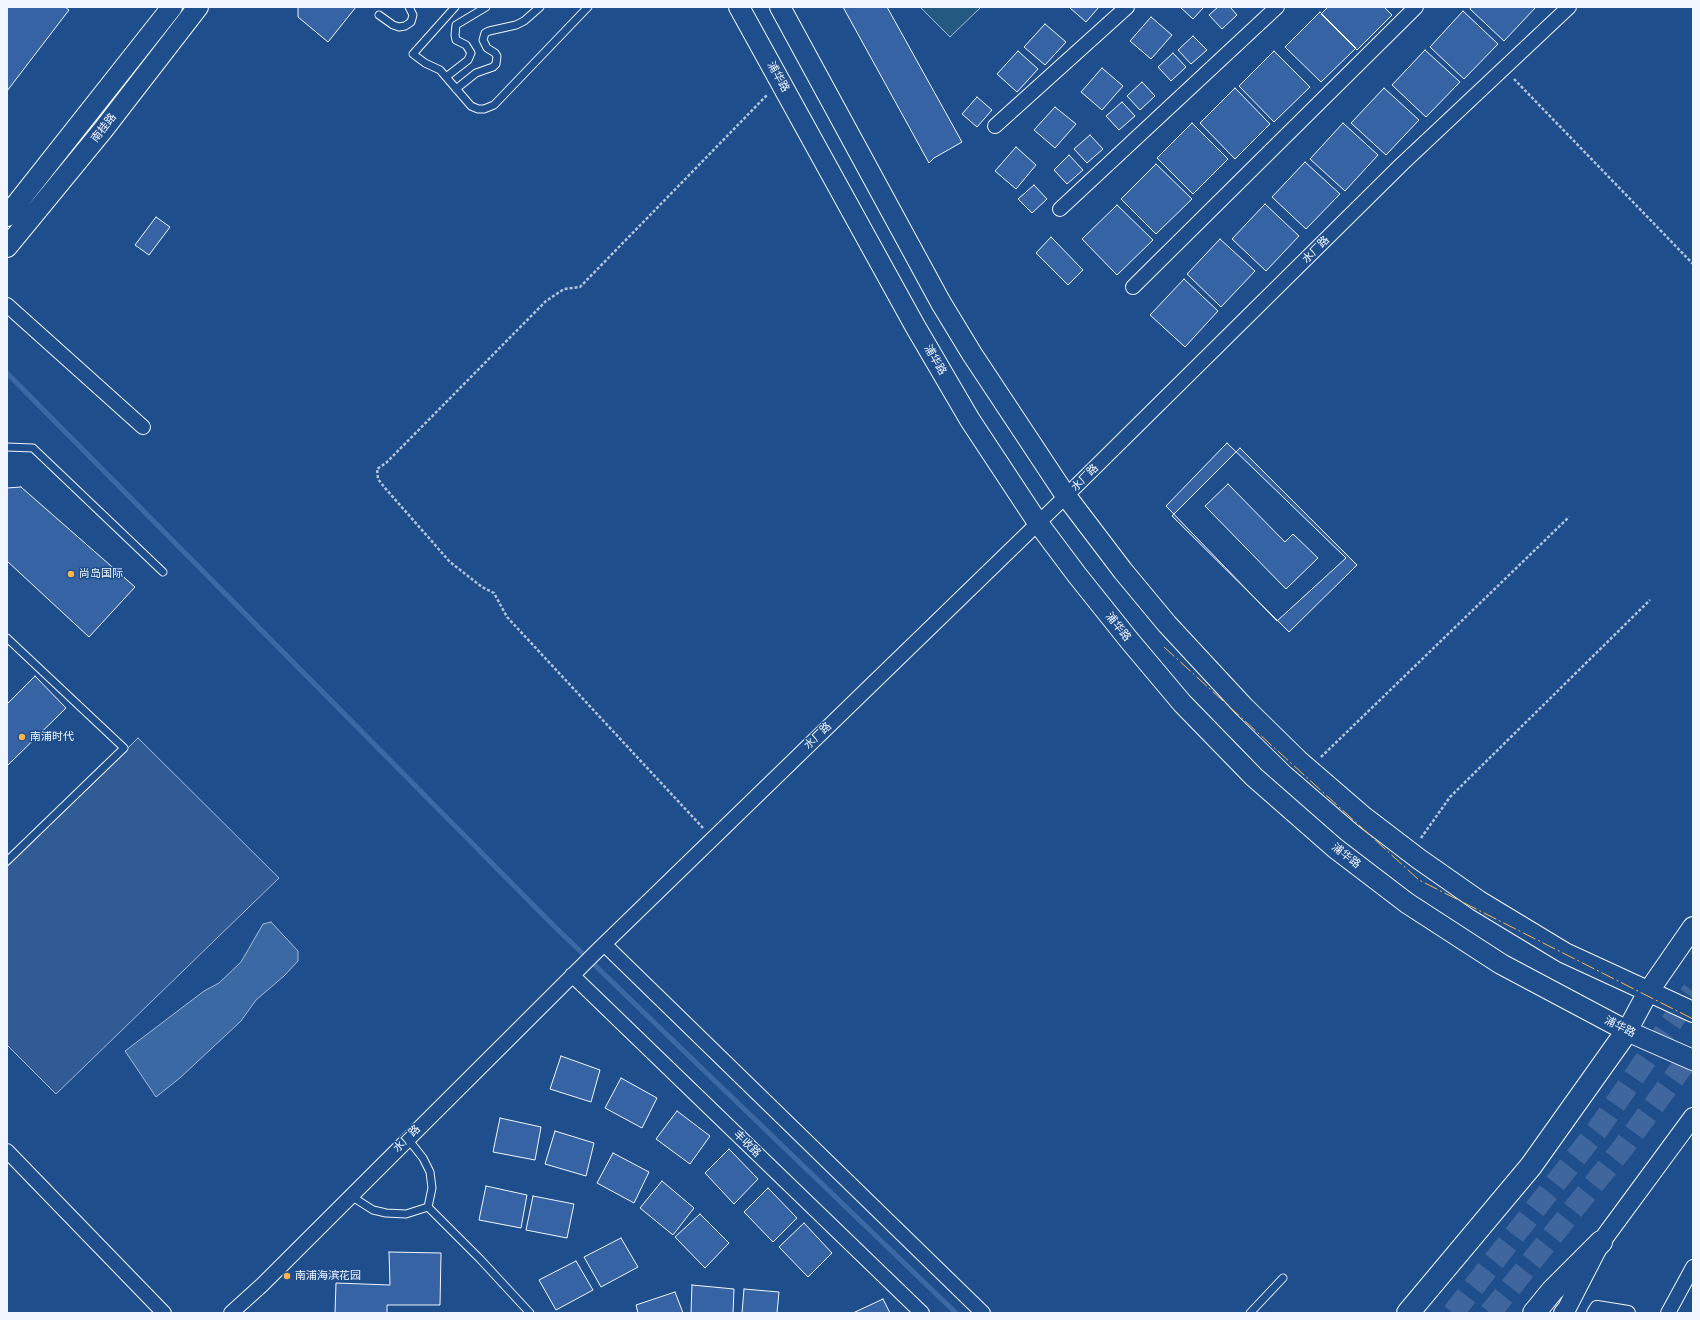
<!DOCTYPE html>
<meta charset="utf-8">
<style>
body{margin:0}
#map{position:relative;width:1700px;height:1320px;overflow:hidden;background:#1f4e8c;font-family:Bitter,serif}
canvas{display:block}
.frame{position:absolute;inset:0;border:8px solid #f2f6ff;pointer-events:none}
</style>
<div id="map">
<canvas width="1700" height="1320"></canvas>
<div class="frame"></div>
</div>
<script>
const c = document.querySelector('canvas').getContext('2d');
c.lineJoin = 'round';
function fillPath(path, color) { c.fillStyle = color; c.fill(path, 'evenodd'); }
const toPath = rows => new Path2D(rows.map(r => 'M' + r).join(''));
function stroke(path, color, width, dash) { c.strokeStyle = color; c.lineWidth = width; c.lineCap = dash ? 'butt' : 'round'; c.setLineDash(dash || []); c.stroke(path); }
function label(font, color, halo, rows, align = 'center') {
  c.font = font + ' Bitter,"Noto Sans SC",serif'; c.lineWidth = 3; c.setLineDash([]); c.textBaseline = 'middle'; c.strokeStyle = halo; c.fillStyle = color; for (const [text, x, y, turn = 0] of rows) {
    c.save(); c.translate(x, y); c.rotate((+turn || 0) * Math.PI / 180); c.textAlign = isNaN(turn) ? turn : align; if (halo) c.strokeText(text, 0, 0); c.fillText(text, 0, 0); c.restore();
  }
}
const green = toPath([
 [920,7,981,7,950,37,920,7]
]);
fillPath(green, '#245a82');
stroke(green, '#a8bbd7', 1);
const parking = toPath([
 [138,738,279,878,56,1094,7,1045,7,867,138,738]
]);
fillPath(parking, '#305b95');
stroke(parking, '#a8bbd7', 1);
const water = toPath([
 [271,922,298,951,298,961,284,976,256,1000,241,1021,181,1077,156,1097,125,1051,204,991,219,983,241,962,263,924,271,922]
]);
fillPath(water, '#3b69a3');
stroke(water, '#a8bbd7', 1);
stroke(toPath([
 [7,373,553,925,956,1313]
]), '#3b69a3', 5);
const building = toPath([
 [7,7,65,7,69,10,7,91,7,7],
 [298,7,356,7,328,42,298,17,298,7],
 [843,7,887,7,962,142,934,158,929,163,843,7],
 [1069,7,1099,7,1086,22,1069,7],
 [1180,7,1204,7,1193,19,1180,7],
 [1218,7,1230,7,1237,15,1222,29,1209,15,1218,7],
 [1328,7,1384,7,1392,15,1357,50,1321,14,1328,7],
 [1471,7,1536,7,1504,41,1470,9,1471,7],
 [1463,11,1498,44,1464,79,1430,47,1463,11],
 [1320,12,1356,48,1321,82,1285,47,1320,12],
 [1151,17,1172,35,1151,59,1130,41,1151,17],
 [1045,24,1066,42,1045,65,1024,47,1045,24],
 [1193,36,1207,50,1191,64,1178,50,1193,36],
 [1425,50,1460,82,1426,117,1392,85,1425,50],
 [1018,51,1038,69,1017,92,997,74,1018,51],
 [1274,51,1310,87,1274,122,1239,86,1274,51],
 [1173,53,1186,67,1171,81,1158,67,1173,53],
 [1102,68,1123,86,1102,110,1081,92,1102,68],
 [1142,82,1155,96,1140,110,1127,96,1142,82],
 [1235,88,1270,124,1235,159,1200,123,1235,88],
 [1384,88,1419,120,1386,155,1351,123,1384,88],
 [977,97,992,110,977,127,962,114,977,97],
 [1122,102,1135,116,1119,130,1106,116,1122,102],
 [1055,107,1076,124,1055,148,1034,130,1055,107],
 [1192,123,1228,159,1193,194,1157,158,1192,123],
 [1343,123,1378,155,1345,191,1310,159,1343,123],
 [1090,135,1103,149,1087,163,1074,149,1090,135],
 [1016,147,1036,165,1016,189,995,171,1016,147],
 [1069,155,1083,170,1067,184,1054,170,1069,155],
 [1305,162,1340,194,1306,229,1272,197,1305,162],
 [1156,164,1192,199,1156,234,1121,199,1156,164],
 [1034,185,1047,199,1032,213,1018,199,1034,185],
 [1265,204,1299,236,1266,271,1232,239,1265,204],
 [1117,205,1153,240,1117,275,1082,239,1117,205],
 [156,217,170,227,149,255,135,245,156,217],
 [1051,237,1083,270,1068,285,1036,253,1051,237],
 [1220,239,1255,271,1221,307,1187,274,1220,239],
 [1184,279,1218,311,1185,347,1150,315,1184,279],
 [1227,443,1346,558,1277,621,1166,506,1227,443],
 [1240,448,1357,565,1289,632,1172,516,1240,448],
 [1228,484,1285,542,1293,534,1318,558,1286,589,1205,506,1228,484],
 [21,487,135,587,89,637,7,561,7,488,21,487],
 [35,676,66,708,7,766,7,704,35,676],
 [561,1056,600,1070,591,1102,550,1089,561,1056],
 [621,1078,657,1098,642,1128,605,1108,621,1078],
 [677,1111,710,1136,690,1164,656,1139,677,1111],
 [500,1118,541,1127,535,1160,493,1152,500,1118],
 [555,1131,594,1143,586,1176,545,1164,555,1131],
 [729,1149,758,1179,734,1204,705,1173,729,1149],
 [613,1153,649,1172,634,1203,597,1183,613,1153],
 [662,1181,694,1208,673,1235,640,1208,662,1181],
 [486,1186,527,1195,521,1228,479,1220,486,1186],
 [768,1188,797,1218,773,1242,744,1212,768,1188],
 [533,1196,574,1204,567,1238,526,1230,533,1196],
 [700,1214,729,1243,705,1268,675,1237,700,1214],
 [804,1223,832,1253,808,1277,779,1247,804,1223],
 [621,1238,638,1267,601,1287,584,1257,621,1238],
 [389,1252,441,1253,440,1305,387,1305,387,1313,335,1313,336,1283,390,1285,389,1252],
 [576,1261,593,1290,556,1310,539,1280,576,1261],
 [692,1285,734,1289,733,1313,691,1313,692,1285],
 [744,1289,779,1292,777,1313,742,1313,744,1289],
 [675,1292,683,1313,638,1313,636,1305,675,1292],
 [883,1299,890,1313,853,1313,883,1299]
]);
fillPath(building, '#3563a3');
stroke(building, '#f2f6ff', 1);
stroke(toPath([
 [1453,1313,1598,1129,1693,991],
 [1490,1313,1622,1149,1693,1052]
]), '#3f679d', 22, [22, 11]);
const service = toPath([
 [455,7,413,54,425,63,440,70,471,106,478,109,484,109,494,105,588,7],
 [379,15,393,25,399,27,405,26,411,22,413,15,409,7],
 [446,77,468,60,471,53,466,45,456,40,455,35,456,25,486,7],
 [456,89,476,73,493,67,496,64,497,56,495,53,487,48,483,40,485,33,489,31,516,25,524,21,540,7],
 [7,447,33,448,163,572],
 [7,638,124,748,7,861],
 [408,1139,423,1158,430,1172,432,1188,428,1207,480,1259,530,1313],
 [351,1196,373,1210,386,1213,406,1214,428,1207],
 [1250,1313,1283,1278]
]);
const minor = toPath([
 [995,126,1127,7],
 [1060,209,1277,7],
 [1133,287,1416,7],
 [7,305,143,427],
 [604,944,983,1313],
 [572,975,922,1313],
 [7,1151,164,1313],
 [231,1313,262,1285,598,950,1066,496,1402,164,1569,7],
 [1594,1313,1597,1308,1628,1313],
 [1668,1313,1693,1267]
]);
const tertiary = toPath([
 [1563,1313,1567,1308,1601,1242,1693,1117]
]);
const secondary = toPath([
 [739,7,915,326,970,420,1038,523,1077,575,1129,640,1182,703,1254,777,1335,848,1407,903,1501,964,1627,1031,1693,1060],
 [780,7,941,303,972,354,1066,496,1123,571,1167,624,1244,707,1298,760,1364,817,1419,859,1479,901,1565,953,1693,1012],
 [7,216,172,7],
 [7,247,103,130,198,7],
 [1627,1031,1648,992,1693,927]
]);
const motorway = toPath([
 [1408,1313,1531,1166,1627,1031],
 [1534,1313,1552,1291,1601,1242]
]);
stroke(service, '#f2f6ff', 9);
stroke(minor, '#f2f6ff', 16);
stroke(tertiary, '#f2f6ff', 20);
stroke(secondary, '#f2f6ff', 22);
stroke(motorway, '#f2f6ff', 24);
stroke(toPath([
 [1514,79,1693,264],
 [1321,757,1569,517],
 [703,828,507,617,494,593,482,587,450,562,385,488,378,479,377,469,386,463,546,301,564,289,580,287,768,94],
 [1421,838,1450,797,1650,600]
]), '#b3c4dc', 2.5, [3, 2]);
stroke(service, '#1f4e8c', 7);
stroke(minor, '#1f4e8c', 14);
stroke(tertiary, '#1f4e8c', 18);
stroke(secondary, '#1f4e8c', 20);
stroke(motorway, '#1f4e8c', 22);
stroke(toPath([
 [1164,647,1419,880,1693,1019]
]), '#ffb74d', 1, [14, 3, 2, 3]);
for (const [x, y, r, color] of [
 [71,574,4,"#ffb74d"],
 [22,737,4,"#ffb74d"],
 [287,1276,4,"#ffb74d"]
]) { const dot = new Path2D(); dot.arc(x, y, r, 0, 2 * Math.PI); c.fillStyle = color; c.fill(dot); stroke(dot, '#1f4e8c', 1.5); }
label('11px', '#f2f6ff', '#1f4e8c', [
 ["浦华路",778,77,61],
 ["南桂路",104,128,-52],
 ["水厂路",1316,250,-45],
 ["浦华路",935,360,60],
 ["水厂路",1085,478,-45],
 ["浦华路",1118,627,51],
 ["水厂路",818,736,-44],
 ["浦华路",1346,856,38],
 ["浦华路",1620,1027,26],
 ["水厂路",407,1139,-45],
 ["丰收路",747,1144,44]
]);
label('11px', '#f2f6ff', '#1f4e8c', [
 ["尚岛国际",79,574],
 ["南浦时代",30,737],
 ["南浦海滨花园",295,1276]
], 'left');
</script>
